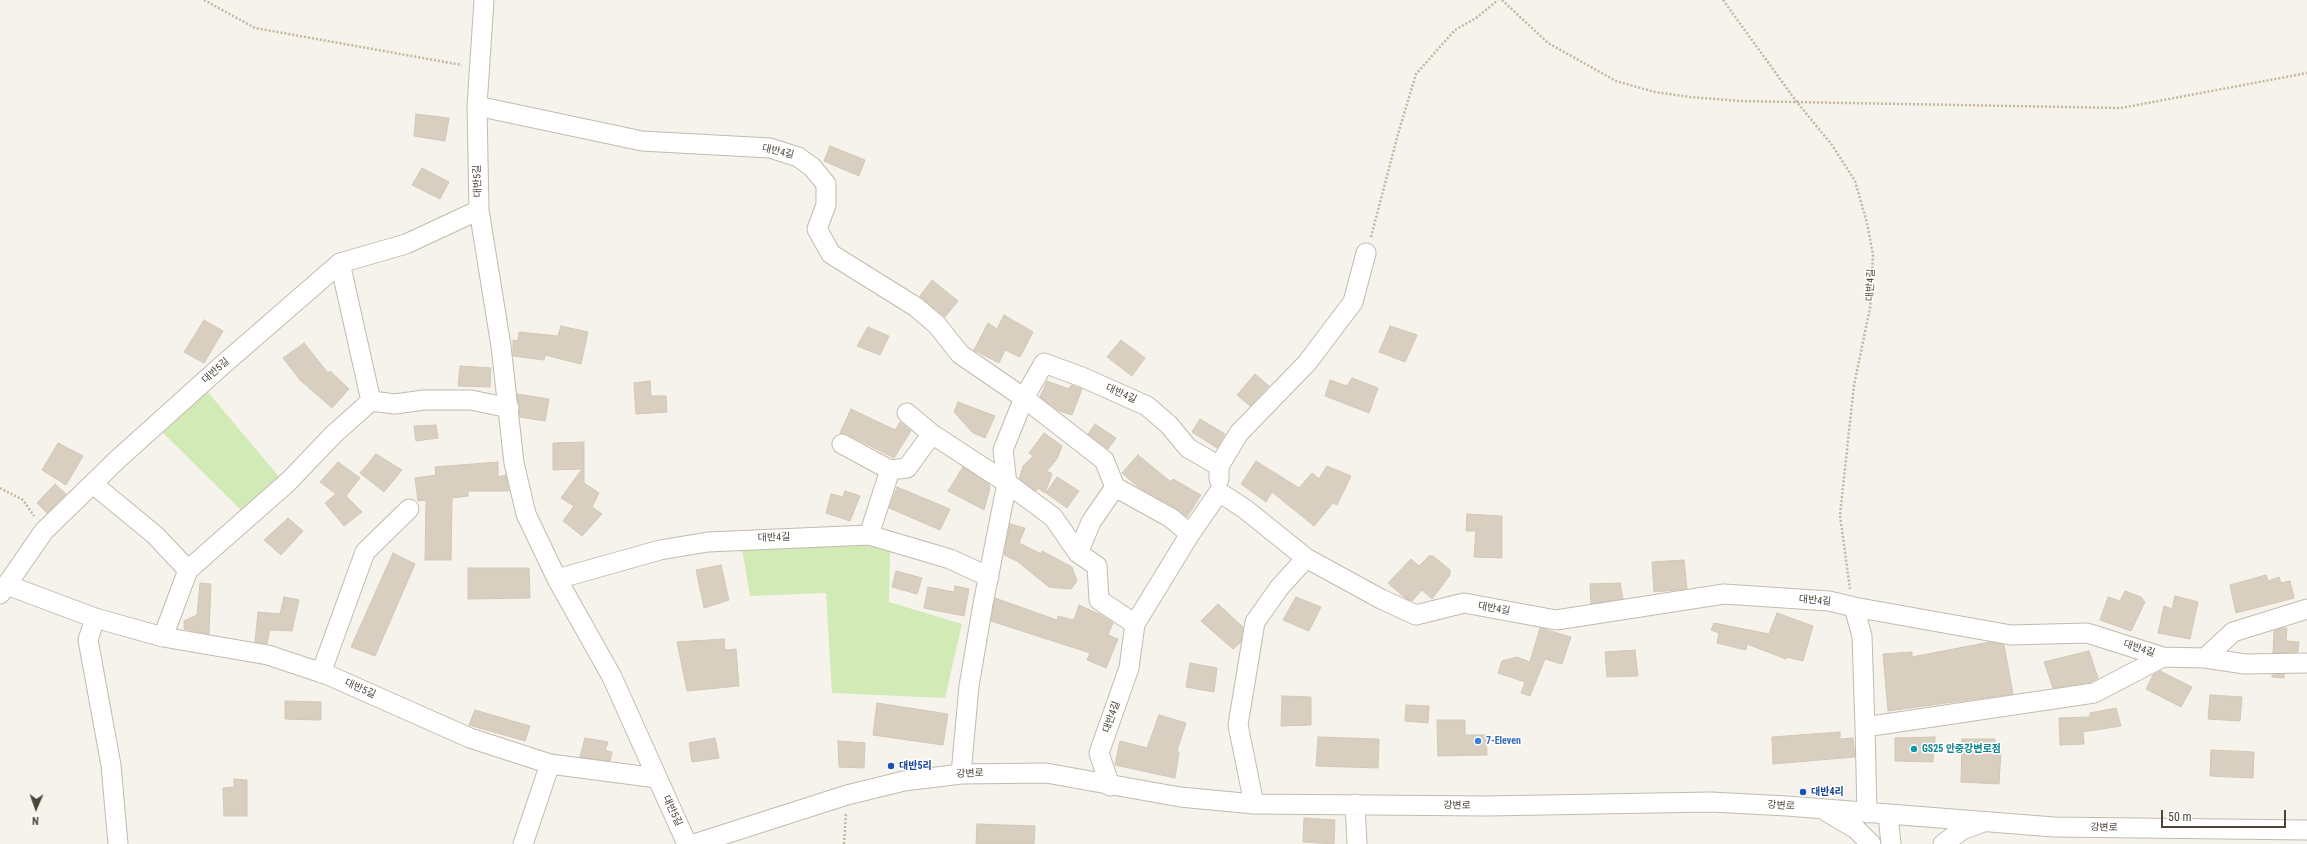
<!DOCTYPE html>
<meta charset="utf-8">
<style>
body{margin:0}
#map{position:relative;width:2307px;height:844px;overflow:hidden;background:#f6f3ec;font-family:"Roboto Condensed",sans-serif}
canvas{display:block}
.north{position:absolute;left:16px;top:788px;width:40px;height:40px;-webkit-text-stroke:3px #fff;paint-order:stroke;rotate:182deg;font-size:11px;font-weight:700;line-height:16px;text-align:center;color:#4b4439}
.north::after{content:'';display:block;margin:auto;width:14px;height:18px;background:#4b4439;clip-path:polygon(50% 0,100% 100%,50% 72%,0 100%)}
.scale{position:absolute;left:2161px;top:810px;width:125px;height:18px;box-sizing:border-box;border:2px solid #4b4439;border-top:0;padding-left:5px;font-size:12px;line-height:14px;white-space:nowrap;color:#4b4439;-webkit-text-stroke:3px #fff;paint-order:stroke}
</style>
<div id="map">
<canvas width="2307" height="844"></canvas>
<div class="north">N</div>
<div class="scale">50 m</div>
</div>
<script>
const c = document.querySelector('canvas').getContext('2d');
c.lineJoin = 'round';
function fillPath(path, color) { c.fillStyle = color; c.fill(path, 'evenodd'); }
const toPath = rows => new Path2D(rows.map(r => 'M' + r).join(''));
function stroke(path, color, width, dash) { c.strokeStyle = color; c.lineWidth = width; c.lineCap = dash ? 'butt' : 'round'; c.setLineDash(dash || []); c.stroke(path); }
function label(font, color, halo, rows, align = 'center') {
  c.font = font + ' "Roboto Condensed","Noto Sans KR",sans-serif'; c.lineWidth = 3; c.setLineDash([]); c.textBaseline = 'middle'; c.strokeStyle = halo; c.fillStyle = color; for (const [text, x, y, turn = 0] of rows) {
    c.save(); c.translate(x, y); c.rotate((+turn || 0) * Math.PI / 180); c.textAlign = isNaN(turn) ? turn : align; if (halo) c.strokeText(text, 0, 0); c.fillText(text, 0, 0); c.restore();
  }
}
fillPath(toPath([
 [207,391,280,478,242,511,163,433],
 [740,537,819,537,890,550,889,602,962,624,945,698,832,693,826,593,750,596]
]), '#d2eab5');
const building = toPath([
 [416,114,449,118,445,141,414,136,416,114],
 [830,146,865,160,859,176,824,161,830,146],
 [422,168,449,182,440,199,412,185,422,168],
 [932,280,958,301,945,317,920,296,932,280],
 [1004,315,1033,332,1020,357,1005,350,999,363,974,350,988,323,997,329,1004,315],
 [204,320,223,331,204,363,184,352,204,320],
 [561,326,588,332,581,364,545,355,544,360,513,356,513,340,518,341,519,332,558,336,561,326],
 [1390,326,1417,335,1405,362,1379,352,1390,326],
 [868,327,889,336,880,355,857,346,868,327],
 [1121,340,1145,358,1132,376,1107,357,1121,340],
 [304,343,328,373,330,371,349,389,332,408,300,380,283,358,304,343],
 [460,366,491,368,490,387,458,386,460,366],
 [1255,374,1269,386,1250,406,1237,395,1255,374],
 [1352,378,1378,388,1369,413,1325,396,1330,380,1347,386,1352,378],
 [650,381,651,396,666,396,667,412,636,414,634,383,650,381],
 [1047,381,1069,389,1071,385,1082,389,1072,415,1059,411,1040,397,1047,381],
 [517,394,549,399,545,421,520,417,517,394],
 [958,402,995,416,985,438,973,433,954,412,958,402],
 [851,409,895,430,900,422,911,431,894,458,847,434,840,433,851,409],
 [1200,419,1225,434,1217,448,1192,432,1200,419],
 [1095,424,1116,438,1108,449,1088,434,1095,424],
 [436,425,438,438,416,441,414,426,436,425],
 [1044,433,1062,446,1057,459,1047,471,1052,474,1045,493,1038,488,1036,491,1019,479,1023,466,1033,456,1029,453,1044,433],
 [584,442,584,483,599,493,592,507,602,514,582,536,563,521,574,506,561,498,582,469,553,470,553,443,584,442],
 [58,443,83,456,66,485,42,470,58,443],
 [376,454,402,470,384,492,360,473,376,454],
 [1138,455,1171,482,1173,479,1201,495,1187,517,1176,508,1138,487,1122,473,1138,455],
 [1256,461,1299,488,1312,473,1319,479,1327,466,1351,476,1337,505,1333,503,1314,526,1272,492,1266,502,1241,484,1256,461],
 [338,462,360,478,346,496,362,512,344,526,325,503,336,494,320,482,338,462],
 [498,462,498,477,506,475,509,491,468,491,468,496,452,498,451,560,425,560,426,500,418,501,415,478,436,475,435,467,498,462],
 [963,467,988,483,990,488,984,510,948,491,963,467],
 [1057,477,1079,491,1067,508,1046,493,1057,477],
 [55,484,66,494,47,513,37,503,55,484],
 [897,487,950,509,940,530,889,508,897,487],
 [845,491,860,496,850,521,826,513,831,494,843,497,845,491],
 [1467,514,1502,516,1502,558,1474,557,1476,531,1466,531,1467,514],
 [288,518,303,531,281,555,264,540,288,518],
 [1010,524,1025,528,1019,543,1041,554,1042,551,1072,567,1077,581,1071,589,1049,587,1017,561,1004,555,1010,524],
 [393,553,415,564,375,656,351,647,393,553],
 [1429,556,1433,556,1450,570,1450,575,1432,599,1422,590,1412,601,1405,598,1388,583,1411,559,1419,566,1429,556],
 [1684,560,1687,589,1654,592,1652,562,1684,560],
 [721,565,729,600,704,608,696,570,721,565],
 [468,568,529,568,530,598,468,599,468,568],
 [896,571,922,578,917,594,892,587,896,571],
 [2266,575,2268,581,2279,577,2281,583,2290,581,2294,598,2236,613,2230,585,2266,575],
 [200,583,211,584,209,634,184,629,184,621,197,615,200,583],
 [1620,583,1623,599,1591,604,1590,584,1620,583],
 [955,586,969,589,964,616,924,608,928,587,954,592,955,586],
 [2125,591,2141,597,2145,602,2131,631,2100,620,2108,597,2120,601,2125,591],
 [2175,596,2198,602,2190,639,2158,633,2164,606,2172,609,2175,596],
 [284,597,299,600,292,631,270,630,267,644,255,642,258,612,280,614,284,597],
 [1296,597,1321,607,1309,631,1283,620,1296,597],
 [995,598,1057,620,1058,616,1074,620,1079,605,1101,615,1113,623,1108,635,1118,639,1106,668,1087,660,1090,653,991,621,995,598],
 [1218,604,1243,627,1241,642,1233,649,1201,621,1218,604],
 [1777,613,1813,626,1803,661,1787,657,1786,659,1747,644,1746,650,1717,643,1719,633,1711,630,1714,623,1769,634,1777,613],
 [1540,628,1571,637,1562,664,1545,659,1530,696,1521,693,1525,682,1498,673,1502,661,1517,657,1530,662,1540,628],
 [2283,628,2287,628,2286,641,2299,642,2298,652,2273,653,2274,631,2283,628],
 [724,639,725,650,736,649,739,686,687,691,677,642,724,639],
 [1990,642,2004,645,2013,694,1888,711,1883,654,1912,652,1912,657,1990,642],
 [1635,650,1638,676,1607,677,1605,652,1635,650],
 [2089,651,2098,678,2091,682,2053,688,2044,662,2089,651],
 [1190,663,1217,668,1214,692,1186,687,1190,663],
 [2160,671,2192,687,2181,707,2146,689,2153,675,2160,671],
 [2284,674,2284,678,2272,677,2272,675,2284,674],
 [2210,695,2242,697,2240,721,2208,719,2210,695],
 [1282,696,1311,697,1311,725,1281,726,1282,696],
 [285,701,321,702,321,720,285,719,285,701],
 [877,703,948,714,943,745,873,735,877,703],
 [1406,705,1429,706,1428,723,1405,721,1406,705],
 [2116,708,2121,726,2083,732,2084,744,2060,745,2059,718,2090,717,2090,713,2116,708],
 [475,710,530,726,525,741,469,725,475,710],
 [1159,715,1186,723,1177,751,1179,752,1175,778,1115,765,1120,741,1147,748,1159,715],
 [1437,720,1465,720,1465,735,1486,735,1487,755,1438,756,1437,720],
 [1840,732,1840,739,1853,738,1855,757,1773,764,1772,737,1840,732],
 [1318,737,1379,739,1378,768,1316,766,1318,737],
 [1935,737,1933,762,1895,761,1895,738,1935,737],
 [585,738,608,742,605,750,612,752,610,761,580,757,585,738],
 [715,738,719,758,692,762,689,743,715,738],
 [1962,739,1995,739,1994,751,2001,752,1999,784,1961,782,1962,739],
 [838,741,865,743,864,768,839,767,838,741],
 [2211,750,2254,752,2253,778,2210,776,2211,750],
 [234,779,247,780,247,816,224,816,223,788,234,787,234,779],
 [1304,818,1335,820,1334,844,1303,842,1304,818],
 [977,824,1035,826,1034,844,976,844,977,824]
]);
fillPath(building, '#d8cfc1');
stroke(building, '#d3c7b4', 1);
const minor = toPath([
 [484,0,477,106,479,210,501,346,514,463,526,514,557,579,612,677,687,844],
 [477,106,642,141,770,148,798,157,812,167,826,184,826,205,817,229,831,254,916,307,937,325,960,354,1024,398,1044,363,1082,377,1147,406,1169,425,1188,448,1219,466],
 [340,263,406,244,479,210],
 [907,413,932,434,1007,483,983,604,969,686,961,774],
 [842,444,890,470,869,535],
 [890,470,907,468,932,434],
 [1219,479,1219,466,1239,433,1307,363,1353,302,1366,253],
 [93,484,155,535,188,570],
 [1078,553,1091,522,1115,487],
 [557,579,660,550,708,542,869,535,950,559,989,577],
 [3,590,44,531,118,459,218,369,340,263,371,401],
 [0,594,7,585,95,618,163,637,268,655,328,675,470,738,550,764],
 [2307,609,2233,632,2205,658,2245,664,2307,663],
 [95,618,88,640,111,765,118,844],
 [1135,624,1099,600,1097,566,1078,553,1053,517,1007,483,1003,450,1024,398,1104,460,1115,487,1171,518,1190,534],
 [163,637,188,570,288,482,334,434,371,401,395,404,424,400,471,400,509,408],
 [321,673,365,552,409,509],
 [1865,727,1862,636,1854,607,2011,635,2087,633,2163,657],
 [1110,786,1099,753,1129,668,1135,624,1190,534,1219,492,1245,509,1306,558,1381,599,1416,615,1464,603,1556,620,1724,594,1829,601,1854,607],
 [1254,804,1238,725,1255,622,1279,588,1306,558],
 [1355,804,1357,844],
 [1827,812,1856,829,1871,844],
 [1867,813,1865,727,2094,693,2163,657,2205,658],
 [1888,815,1891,844],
 [523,844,550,764,657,778],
 [694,844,847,795,904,781,961,774,1046,773,1180,797,1254,804,1487,806,1711,802,1787,806,2054,827,2307,830],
 [1943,844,1962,830,1981,823]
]);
stroke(minor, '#c2bbae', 21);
stroke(toPath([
 [204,0,255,28,462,65],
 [1502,0,1548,43,1616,81,1655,92,1690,97,1740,101,2121,108,2307,73],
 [1723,0,1796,101,1832,145,1855,181,1867,223,1873,255,1870,308,1854,385,1840,515,1850,589],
 [1371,237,1398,134,1416,74,1455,30,1476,18,1498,0],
 [0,488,23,500,34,516],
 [844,844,846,813]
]), '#c4b79f', 2.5, [2, 2]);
stroke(minor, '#fff', 19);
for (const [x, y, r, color] of [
 [1478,741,4,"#3f7fe0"],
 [1914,749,4,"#0f9aa8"],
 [891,766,4,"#1a4fb4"],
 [1803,792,4,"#1a4fb4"]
]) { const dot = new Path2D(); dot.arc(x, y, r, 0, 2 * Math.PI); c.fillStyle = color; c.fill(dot); stroke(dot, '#fff', 1.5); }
label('10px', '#4b4439', '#fff', [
 ["대반4길",778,152,13],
 ["대반5길",478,181,-92],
 ["대반4길",1871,285,-87],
 ["대반5길",216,371,-42],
 ["대반4길",1121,394,24],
 ["대반4길",774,538,-2],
 ["대반4길",1815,601,5],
 ["대반4길",1494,609,10],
 ["대반4길",2139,649,18],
 ["대반5길",360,689,24],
 ["대반4길",1112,717,-71],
 ["강변로",970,774,-2],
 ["강변로",1457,806,1],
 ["강변로",1781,806,4],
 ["대반5길",672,811,65],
 ["강변로",2104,828,1]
]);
label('bold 10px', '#366cbe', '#fff', [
 ["7-Eleven",1486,741]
], 'left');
label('bold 10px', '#0d838f', '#fff', [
 ["GS25 안중강변로점",1922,749]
], 'left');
label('bold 10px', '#164399', '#fff', [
 ["대반5리",899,766],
 ["대반4리",1811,792]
], 'left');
</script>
